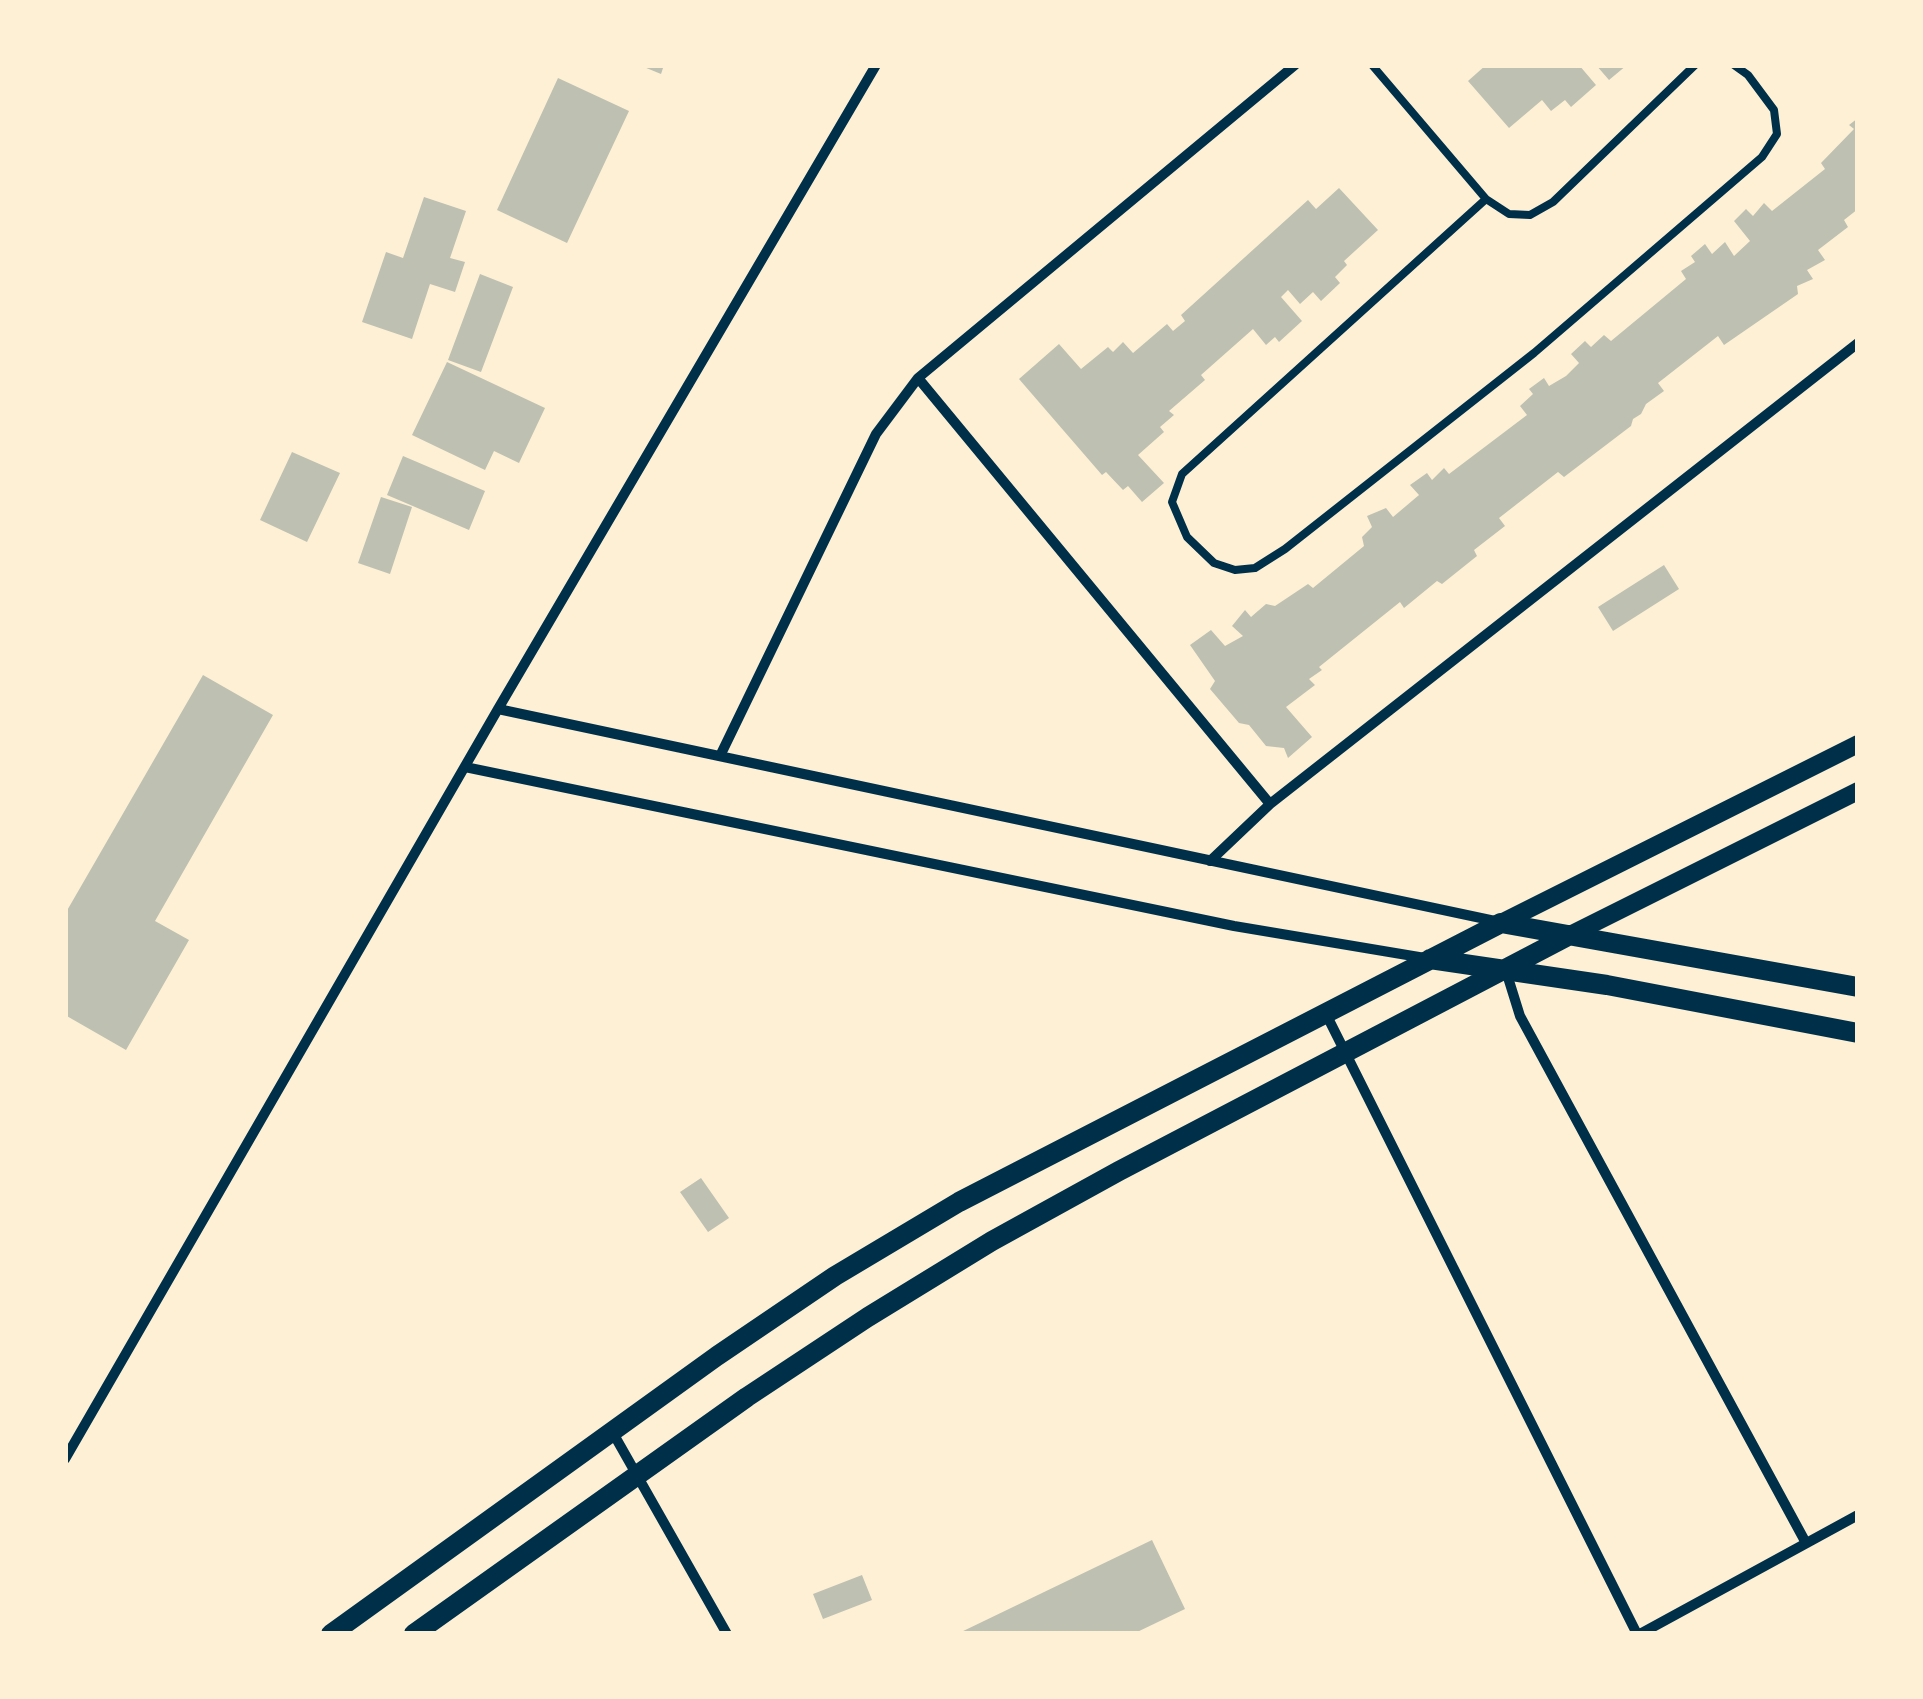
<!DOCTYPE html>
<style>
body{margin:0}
#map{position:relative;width:1923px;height:1699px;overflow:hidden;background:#fdf0d5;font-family:"Noto Sans",sans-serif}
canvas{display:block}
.frame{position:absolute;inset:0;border:68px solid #fdf0d5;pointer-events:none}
</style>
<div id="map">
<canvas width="1923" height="1699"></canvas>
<div class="frame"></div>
</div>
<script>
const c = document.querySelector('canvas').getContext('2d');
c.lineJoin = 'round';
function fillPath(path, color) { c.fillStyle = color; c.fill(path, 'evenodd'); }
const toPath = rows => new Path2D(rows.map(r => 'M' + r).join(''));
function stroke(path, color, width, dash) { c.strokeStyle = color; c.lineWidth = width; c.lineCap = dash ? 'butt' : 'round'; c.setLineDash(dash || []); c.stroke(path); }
fillPath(toPath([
 [639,65,664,65,661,74],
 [1486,65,1579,65,1596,85,1571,107,1565,100,1551,111,1542,100,1509,128,1468,81],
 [1596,65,1627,65,1609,80],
 [558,78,629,111,567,243,497,210],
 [1858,118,1858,209,1844,220,1848,227,1818,250,1825,260,1807,270,1813,279,1797,286,1798,294,1724,345,1718,336,1658,383,1664,391,1646,404,1641,414,1633,419,1631,426,1564,477,1558,472,1499,518,1505,526,1474,550,1477,556,1442,584,1437,581,1404,608,1400,602,1319,667,1322,670,1309,679,1315,685,1286,707,1312,737,1288,758,1284,748,1266,746,1249,725,1239,723,1210,689,1215,681,1190,645,1211,630,1225,646,1243,636,1232,626,1245,610,1251,617,1266,604,1275,606,1308,584,1313,588,1364,546,1362,537,1372,527,1367,516,1386,508,1393,517,1419,495,1410,485,1427,473,1432,480,1444,468,1449,474,1527,415,1520,406,1533,394,1529,389,1544,378,1549,386,1566,376,1579,363,1571,354,1585,341,1591,347,1604,335,1611,341,1686,279,1681,271,1695,262,1691,256,1705,244,1712,254,1725,242,1734,256,1750,241,1734,221,1746,209,1753,216,1764,203,1772,211,1825,169,1821,163,1854,129,1849,125],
 [1339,188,1378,230,1344,261,1347,265,1335,277,1340,283,1321,301,1313,292,1300,304,1288,290,1281,297,1302,321,1279,342,1275,337,1266,345,1253,329,1201,375,1205,380,1169,411,1174,415,1160,427,1164,432,1138,455,1164,483,1142,502,1128,486,1123,490,1106,472,1102,475,1019,379,1059,344,1081,369,1108,347,1113,352,1123,342,1133,353,1167,324,1173,331,1185,321,1181,315,1308,200,1316,209],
 [424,197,466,211,450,258,465,262,455,292,430,284,412,339,362,322,386,252,403,258],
 [480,274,513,287,481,372,448,360],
 [447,362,545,408,519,463,494,451,485,470,412,435],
 [292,452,340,473,307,542,260,520],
 [403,456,485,491,469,530,387,495],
 [381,497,412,507,390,574,358,563],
 [1664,565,1679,589,1613,631,1598,607],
 [203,675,273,715,155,921,189,940,126,1050,65,1015,65,914],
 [701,1178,729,1218,708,1232,680,1192],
 [1152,1540,1185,1609,1133,1634,957,1634],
 [862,1575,872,1600,823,1619,813,1594]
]), '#bec0b2');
stroke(toPath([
 [1372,65,1486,199,1509,214,1530,215,1553,202,1695,65],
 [1486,199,1182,474,1172,502,1187,537,1214,563,1235,570,1255,568,1285,549,1534,353,1762,157,1777,134,1774,110,1748,75,1734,65]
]), '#003049', 8);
stroke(toPath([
 [918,378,1270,804],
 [498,709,1495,921],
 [720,756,876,434,918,378,1295,65],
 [465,767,1234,926,1425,958],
 [1210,861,1270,804,1858,343],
 [1506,971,1520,1016,1806,1543],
 [1326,1014,1637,1634],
 [613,1433,727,1634],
 [65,1459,498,709,876,65],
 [1640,1634,1858,1515]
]), '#003049', 10);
stroke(toPath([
 [1501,923,1858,744],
 [1570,935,1858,791]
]), '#003049', 18);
stroke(toPath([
 [1430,959,1607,985,1858,1033],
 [331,1634,717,1356,835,1276,959,1202,1501,923,1858,987],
 [414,1634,747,1397,868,1317,992,1241,1119,1171,1570,935]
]), '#003049', 20);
</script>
